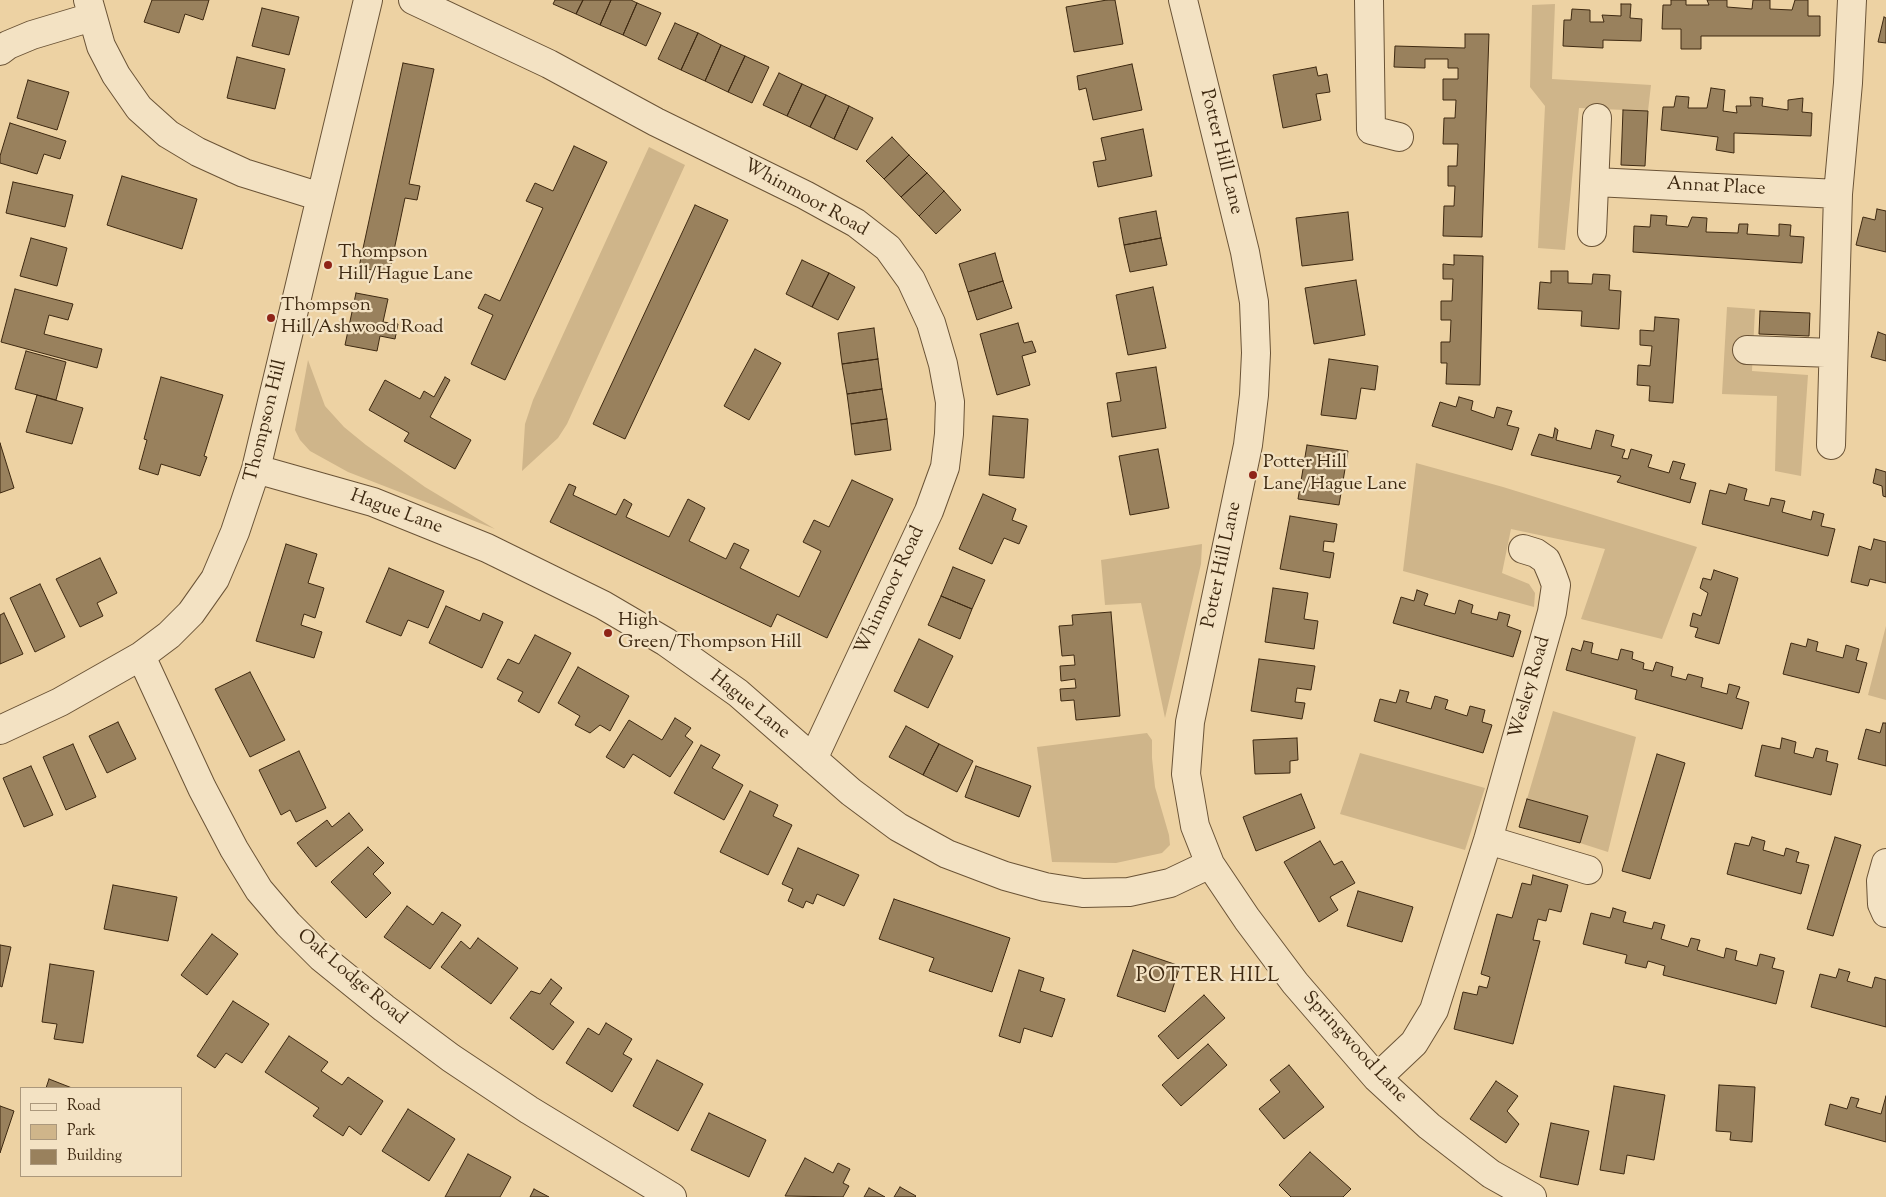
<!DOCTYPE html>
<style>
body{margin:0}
#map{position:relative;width:1886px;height:1197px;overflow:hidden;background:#edd2a3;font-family:"Sorts Mill Goudy",serif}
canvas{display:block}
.legend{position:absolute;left:20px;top:1087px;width:162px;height:90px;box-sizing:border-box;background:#f3e2c3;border:1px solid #ab987c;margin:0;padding:6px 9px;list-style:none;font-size:15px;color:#3e2911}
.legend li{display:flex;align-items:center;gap:10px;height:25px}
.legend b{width:25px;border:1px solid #ab987c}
</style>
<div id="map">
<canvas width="1886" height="1197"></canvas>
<ul class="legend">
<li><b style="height:6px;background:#f3e2c3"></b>Road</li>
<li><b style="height:14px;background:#cfb58a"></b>Park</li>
<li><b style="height:14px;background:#99815d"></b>Building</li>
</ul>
</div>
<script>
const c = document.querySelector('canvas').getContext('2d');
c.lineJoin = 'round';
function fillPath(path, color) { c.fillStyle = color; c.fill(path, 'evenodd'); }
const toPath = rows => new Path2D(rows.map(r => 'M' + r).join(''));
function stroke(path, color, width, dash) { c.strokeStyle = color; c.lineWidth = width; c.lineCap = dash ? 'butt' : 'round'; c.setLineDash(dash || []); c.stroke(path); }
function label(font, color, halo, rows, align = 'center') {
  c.font = font + ' "Sorts Mill Goudy",serif'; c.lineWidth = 4.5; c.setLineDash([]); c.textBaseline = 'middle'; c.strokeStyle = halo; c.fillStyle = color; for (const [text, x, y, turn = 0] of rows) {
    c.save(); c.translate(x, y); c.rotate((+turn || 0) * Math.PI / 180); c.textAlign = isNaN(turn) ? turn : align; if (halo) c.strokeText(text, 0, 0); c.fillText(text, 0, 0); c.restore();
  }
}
fillPath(toPath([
 [1555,4,1552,79,1651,85,1648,111,1579,108,1565,250,1538,248,1545,106,1530,87,1532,5],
 [649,147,685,165,567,424,558,438,522,471,525,424,533,400],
 [1727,307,1755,309,1752,371,1808,375,1801,476,1775,471,1777,396,1722,394],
 [308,360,325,406,344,427,366,445,425,487,495,529,348,472,310,451,300,440,295,430],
 [1416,463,1503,487,1697,547,1662,639,1581,619,1605,549,1511,529,1502,573,1529,584,1535,593,1534,607,1403,571],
 [1202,544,1201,564,1165,718,1141,603,1105,605,1101,560],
 [1886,626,1886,700,1868,695],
 [1553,711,1636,737,1608,852,1580,843,1588,816,1527,799],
 [1147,733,1152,740,1152,758,1155,787,1169,835,1170,845,1162,853,1116,863,1052,862,1037,747],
 [1360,753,1485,788,1465,850,1340,814]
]), '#cfb58a');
const building = toPath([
 [152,0,209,0,203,20,185,14,179,33,144,22,152,0],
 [555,0,583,0,576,14,553,4,555,0],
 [583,0,611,0,600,25,576,14,583,0],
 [611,0,631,0,637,3,623,35,600,25,611,0],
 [1107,0,1115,0,1123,44,1074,52,1066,7,1107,0],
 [1671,0,1686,0,1686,5,1709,5,1707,0,1727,0,1727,7,1752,9,1753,0,1770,0,1770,9,1792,10,1795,0,1808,0,1808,16,1820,16,1820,36,1701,36,1701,49,1681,49,1681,29,1662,29,1663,5,1671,5,1671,0],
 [637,3,661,13,646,46,623,35,637,3],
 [1621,4,1631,4,1630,18,1642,19,1641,41,1603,40,1603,48,1563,46,1564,20,1571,20,1572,9,1590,10,1590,22,1604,22,1602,15,1621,16,1621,4],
 [262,8,299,17,289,55,252,46,262,8],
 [1884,17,1886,18,1886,43,1878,42,1884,17],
 [675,23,698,33,681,70,658,59,675,23],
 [698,33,721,45,705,81,681,70,698,33],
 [1465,34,1489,34,1482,237,1443,236,1444,206,1454,206,1455,186,1448,186,1448,166,1457,166,1458,144,1443,144,1444,118,1455,118,1456,100,1443,100,1443,79,1458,79,1458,68,1448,68,1448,59,1425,59,1425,68,1394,67,1395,46,1465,48,1465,34],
 [721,45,745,56,728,92,705,81,721,45],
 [745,56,769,67,752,103,728,92,745,56],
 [237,57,285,69,275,109,227,98,237,57],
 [403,63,434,69,409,184,420,186,417,200,405,198,389,274,359,267,403,63],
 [1132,64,1142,110,1093,120,1086,88,1079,90,1077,76,1132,64],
 [1316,67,1318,76,1327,74,1330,92,1316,94,1321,120,1283,128,1273,75,1316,67],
 [779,73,802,84,787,116,763,105,779,73],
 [28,80,69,92,57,130,17,118,28,80],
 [802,84,826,95,810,127,787,116,802,84],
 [1711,88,1725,90,1723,111,1737,113,1736,106,1751,106,1750,97,1763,98,1762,106,1788,110,1788,100,1803,98,1802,112,1812,113,1811,136,1734,133,1734,153,1716,150,1718,137,1661,130,1663,107,1674,107,1676,96,1689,97,1688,108,1707,108,1711,88],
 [826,95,849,106,834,139,810,127,826,95],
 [849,106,873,118,857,150,834,139,849,106],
 [1623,110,1648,111,1645,166,1621,165,1623,110],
 [10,123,66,141,60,159,44,154,37,174,0,163,0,156,10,123],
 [1143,129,1152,176,1098,187,1093,162,1106,160,1101,138,1143,129],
 [892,137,909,155,884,179,866,161,892,137],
 [574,146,607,162,505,380,471,364,493,315,478,308,485,294,500,301,543,208,526,201,535,183,553,191,574,146],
 [909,155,927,173,901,197,884,179,909,155],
 [927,173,944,191,919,216,901,197,927,173],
 [122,176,197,199,182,249,107,225,122,176],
 [13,182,73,195,65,227,6,213,13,182],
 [944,191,961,210,936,234,919,216,944,191],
 [695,205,728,220,625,439,593,424,695,205],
 [1877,209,1886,211,1886,252,1856,245,1863,217,1875,220,1877,209],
 [1156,211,1161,238,1124,245,1119,218,1156,211],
 [1348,212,1353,260,1302,266,1296,218,1348,212],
 [1651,215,1667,216,1666,225,1688,227,1692,217,1707,218,1706,232,1738,233,1739,224,1748,224,1747,234,1779,236,1779,224,1791,225,1790,236,1804,237,1802,263,1633,252,1634,226,1650,227,1651,215],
 [31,238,67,248,57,286,20,276,31,238],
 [1161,238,1167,265,1130,272,1124,245,1161,238],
 [995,253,1003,281,968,292,959,264,995,253],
 [1454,255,1483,256,1480,385,1446,384,1447,363,1441,363,1441,342,1450,342,1451,320,1441,320,1441,301,1452,301,1453,279,1443,279,1443,264,1454,265,1454,255],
 [802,260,829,273,812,307,786,294,802,260],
 [1551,271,1568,271,1568,283,1592,284,1593,274,1610,275,1609,290,1621,291,1619,329,1581,326,1582,311,1538,309,1540,282,1551,283,1551,271],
 [829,273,855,287,838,320,812,307,829,273],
 [1356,280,1365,335,1314,344,1305,288,1356,280],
 [1003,281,1012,308,977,320,968,292,1003,281],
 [1153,287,1166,348,1128,355,1116,295,1153,287],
 [15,289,73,304,68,320,49,315,44,334,102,349,97,368,1,342,15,289],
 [356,293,388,299,383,322,398,324,395,339,380,336,377,351,345,345,356,293],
 [1760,311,1810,313,1809,336,1759,334,1760,311],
 [1655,317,1679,319,1673,403,1649,401,1650,386,1637,385,1638,365,1650,366,1652,346,1640,345,1640,330,1654,331,1655,317],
 [1018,323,1024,343,1032,341,1036,352,1022,356,1030,385,997,395,980,334,1018,323],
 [874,328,878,359,842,364,838,333,874,328],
 [1878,332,1886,335,1886,361,1871,357,1878,332],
 [755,349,781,363,749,420,724,406,755,349],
 [26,351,66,362,56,400,15,389,26,351],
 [878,359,882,389,847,394,842,364,878,359],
 [1329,359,1378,366,1375,390,1361,388,1356,419,1321,415,1329,359],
 [1156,367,1166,428,1112,437,1107,403,1121,401,1116,373,1156,367],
 [161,377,223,395,204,456,207,457,200,476,161,464,158,475,139,469,147,440,144,439,161,377],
 [445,377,450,380,430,417,471,440,455,469,404,441,409,433,369,410,385,380,420,399,424,391,434,397,445,377],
 [882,389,887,419,851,424,847,394,882,389],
 [37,395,83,408,72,444,26,432,37,395],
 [1459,397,1473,401,1471,410,1494,418,1497,407,1512,411,1507,425,1519,428,1512,450,1432,426,1440,402,1456,407,1459,397],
 [993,416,1028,419,1024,478,989,475,993,416],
 [887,419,891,450,855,455,851,424,887,419],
 [1555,428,1558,430,1556,440,1591,449,1596,430,1614,435,1611,446,1625,450,1622,458,1628,459,1631,449,1652,455,1648,467,1669,473,1673,461,1685,464,1680,479,1696,483,1690,503,1617,482,1621,476,1531,455,1539,434,1553,438,1555,428],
 [0,443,14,488,0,493,0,443],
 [1307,445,1348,451,1339,505,1298,499,1307,445],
 [1158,449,1169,508,1130,515,1119,456,1158,449],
 [1876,469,1886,472,1886,497,1883,496,1882,486,1873,483,1876,469],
 [852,480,893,499,827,638,777,614,771,627,550,522,569,484,576,487,573,495,616,515,624,499,632,504,626,517,669,537,688,499,705,508,689,541,726,559,734,543,749,550,740,568,799,597,821,551,803,542,814,520,829,527,852,480],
 [1729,484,1747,489,1744,500,1769,506,1771,498,1785,501,1782,512,1811,520,1813,511,1824,514,1821,526,1835,529,1828,556,1702,524,1710,490,1726,494,1729,484],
 [983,494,1016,509,1012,520,1027,526,1019,544,1004,538,992,564,959,549,983,494],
 [1290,516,1337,524,1334,542,1324,541,1323,551,1334,553,1330,578,1280,569,1290,516],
 [1874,539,1886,542,1886,583,1870,579,1868,586,1851,582,1859,546,1871,550,1874,539],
 [286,544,317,554,308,583,324,588,315,618,304,614,301,625,322,632,314,658,256,641,286,544],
 [100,558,117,593,97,603,103,616,80,627,56,579,100,558],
 [953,567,985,580,972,609,941,596,953,567],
 [389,568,444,591,428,628,408,620,401,636,366,622,389,568],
 [1714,570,1738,578,1719,644,1695,637,1698,628,1690,626,1693,613,1701,616,1708,593,1700,588,1703,578,1711,580,1714,570],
 [40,584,65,637,35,652,10,598,40,584],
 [1273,588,1308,593,1304,619,1318,621,1314,649,1265,642,1273,588],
 [1417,590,1428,594,1424,605,1455,614,1459,600,1473,605,1471,613,1497,620,1499,612,1510,615,1507,626,1521,631,1513,657,1393,623,1401,597,1414,601,1417,590],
 [941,596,972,609,960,639,928,625,941,596],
 [446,606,480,621,483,613,503,622,482,668,429,643,446,606],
 [1111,612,1120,716,1076,720,1074,700,1061,701,1060,689,1076,688,1075,679,1061,681,1060,666,1075,665,1074,655,1062,656,1059,626,1073,625,1072,615,1111,612],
 [4,613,23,654,0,664,0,615,4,613],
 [535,635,571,653,539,713,518,701,523,692,497,679,508,659,519,664,535,635],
 [919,639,953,656,928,708,894,691,919,639],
 [1808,639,1818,642,1816,651,1843,658,1846,645,1859,649,1856,660,1867,663,1859,693,1783,674,1791,643,1806,647,1808,639],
 [1584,641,1593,643,1591,653,1618,660,1621,649,1633,652,1632,659,1644,663,1643,669,1653,671,1656,662,1673,667,1671,676,1686,680,1688,674,1703,678,1701,687,1727,694,1729,684,1740,687,1736,698,1749,702,1742,729,1635,699,1637,690,1566,670,1572,648,1581,651,1584,641],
 [1259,659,1315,666,1311,690,1297,688,1295,702,1305,703,1302,719,1251,711,1259,659],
 [578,667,629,696,610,731,600,725,590,733,575,725,580,716,558,703,578,667],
 [250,672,285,740,250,757,215,689,250,672],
 [1400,690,1409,692,1406,702,1431,709,1435,696,1448,700,1445,709,1467,716,1470,706,1485,710,1482,722,1492,725,1483,753,1374,721,1380,699,1396,703,1400,690],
 [675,718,691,728,685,736,693,742,670,777,633,754,624,768,606,757,629,720,662,740,675,718],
 [118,722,136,759,107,773,89,736,118,722],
 [1883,723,1886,723,1886,766,1858,759,1866,729,1880,733,1883,723],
 [906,726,939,744,923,775,889,757,906,726],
 [1297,738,1298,760,1290,761,1290,773,1255,774,1253,740,1297,738],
 [1782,738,1796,742,1794,753,1813,758,1816,748,1828,751,1826,761,1838,764,1831,795,1755,776,1762,745,1780,749,1782,738],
 [73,744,96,797,66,810,43,757,73,744],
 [939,744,973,761,957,792,923,775,939,744],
 [701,745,720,755,712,768,743,785,724,820,674,793,701,745],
 [299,751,326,808,296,822,290,810,281,815,259,770,299,751],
 [1657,754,1685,763,1650,879,1622,871,1657,754],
 [31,766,53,815,24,827,3,778,31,766],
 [976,766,1031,786,1019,817,965,797,976,766],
 [750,791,778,805,773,816,792,825,768,875,720,852,750,791],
 [1301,794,1315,828,1256,851,1243,817,1301,794],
 [1527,799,1588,816,1580,843,1519,827,1527,799],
 [349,813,363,830,316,867,297,843,327,820,332,827,349,813],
 [1752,837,1765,841,1763,850,1784,856,1786,848,1799,852,1796,862,1809,865,1801,894,1727,874,1735,843,1749,846,1752,837],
 [1835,837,1861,845,1833,936,1807,929,1835,837],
 [1320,841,1334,865,1342,861,1355,883,1330,897,1338,910,1319,922,1284,862,1320,841],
 [368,847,384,863,373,874,391,893,366,918,331,882,368,847],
 [798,848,859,875,844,906,817,894,813,904,806,901,803,908,788,901,793,889,782,884,798,848],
 [1533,875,1568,885,1561,912,1549,909,1546,921,1538,919,1533,940,1540,941,1513,1044,1454,1029,1463,992,1477,995,1479,986,1487,988,1490,977,1481,974,1497,914,1512,918,1522,883,1531,885,1533,875],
 [113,885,177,897,168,941,104,929,113,885],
 [1358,891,1413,907,1402,942,1347,926,1358,891],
 [894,899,1010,938,992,992,929,971,934,958,879,939,894,899],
 [407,906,433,925,442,912,461,925,430,969,384,937,407,906],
 [1613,908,1626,912,1623,922,1652,929,1654,922,1665,925,1661,939,1688,947,1691,938,1700,940,1697,950,1724,958,1726,948,1737,951,1735,960,1757,966,1760,954,1775,958,1772,968,1784,971,1776,1004,1663,975,1665,966,1648,961,1646,968,1625,963,1627,955,1583,944,1591,913,1610,918,1613,908],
 [212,934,238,954,207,995,181,975,212,934],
 [478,938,518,968,491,1004,441,967,461,941,470,949,478,938],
 [0,945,11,947,2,987,0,986,0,945],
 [1133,950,1180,966,1165,1012,1117,996,1133,950],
 [50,964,94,971,83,1043,54,1039,57,1024,42,1022,50,964],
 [1839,969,1850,972,1847,981,1872,988,1875,977,1886,980,1886,1027,1811,1007,1820,974,1836,978,1839,969],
 [1019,970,1044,978,1040,991,1065,999,1052,1037,1024,1028,1020,1043,999,1036,1019,970],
 [551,979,562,988,550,1004,574,1022,553,1050,510,1018,531,991,540,994,551,979],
 [1204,995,1225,1018,1178,1059,1158,1036,1204,995],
 [233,1001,269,1024,242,1063,226,1053,215,1068,197,1056,233,1001],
 [606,1023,632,1039,623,1054,632,1059,612,1092,566,1063,588,1028,599,1035,606,1023],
 [289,1036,328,1062,321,1071,342,1085,348,1077,383,1101,361,1135,349,1126,343,1136,313,1116,319,1108,265,1072,289,1036],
 [1208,1044,1227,1065,1181,1106,1162,1085,1208,1044],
 [657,1060,703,1084,678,1131,633,1106,657,1060],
 [1289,1065,1324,1107,1284,1139,1259,1109,1280,1092,1270,1080,1289,1065],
 [49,1079,72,1088,46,1088,49,1079],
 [1496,1081,1518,1096,1507,1111,1519,1124,1506,1143,1470,1119,1496,1081],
 [1719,1085,1755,1087,1752,1142,1730,1140,1731,1132,1716,1131,1719,1085],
 [1614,1086,1665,1095,1654,1160,1627,1155,1624,1174,1600,1170,1614,1086],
 [1886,1096,1886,1142,1825,1125,1830,1104,1847,1109,1851,1097,1859,1099,1856,1107,1881,1114,1886,1096],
 [0,1106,14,1111,0,1153,0,1106],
 [408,1109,455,1139,429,1181,382,1151,408,1109],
 [709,1113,766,1140,749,1177,691,1150,709,1113],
 [1551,1123,1589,1131,1578,1185,1540,1177,1551,1123],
 [1310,1152,1351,1189,1343,1197,1291,1197,1279,1185,1310,1152],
 [468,1154,511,1177,500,1197,445,1197,468,1154],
 [805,1158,833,1173,838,1163,850,1169,843,1183,849,1186,843,1197,785,1196,805,1158],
 [900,1187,916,1196,915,1197,894,1197,900,1187],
 [869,1188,885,1197,864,1197,869,1188],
 [534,1189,549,1197,530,1197,534,1189]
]);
fillPath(building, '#99815d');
stroke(building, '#3e2911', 1);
const minor = toPath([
 [88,0,101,46,116,75,139,108,168,134,198,152,244,173,321,197],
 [413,0,549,64,656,122,805,195,856,223,888,248,911,280,931,323,943,364,950,402,949,434,945,467,929,511,813,759],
 [1183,0,1245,252,1254,302,1256,353,1254,395,1248,445,1190,722,1186,774,1195,826,1210,864,1247,919,1295,983,1377,1078,1429,1126,1491,1174,1532,1197],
 [1369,0,1371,130,1399,137],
 [0,51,8,45,32,35,92,17],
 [1595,182,1838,194],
 [1592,232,1597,118],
 [1747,350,1833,353],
 [1831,445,1838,194,1848,83,1852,0],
 [256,469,373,502,487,548,603,605,666,642,738,693,851,792,898,827,947,854,1005,876,1045,887,1083,893,1129,892,1170,883,1210,864],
 [141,656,202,788,234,849,259,890,288,924,321,957,384,1008,451,1058,529,1110,672,1197],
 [0,730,60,702,141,656,169,635,191,613,215,579,235,532,256,469,368,0],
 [1488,840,1588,870],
 [1886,863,1881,881,1882,904,1886,913],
 [1377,1078,1414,1043,1434,1010,1488,840,1552,612,1556,585,1552,574,1546,560,1536,553,1523,549]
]);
stroke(minor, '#6a5336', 30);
stroke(minor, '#f3e2c3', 28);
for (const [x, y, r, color] of [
 [328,265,5,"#8f2418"],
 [271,318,5,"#8f2418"],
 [1253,475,5,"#8f2418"],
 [608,633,5,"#8f2418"]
]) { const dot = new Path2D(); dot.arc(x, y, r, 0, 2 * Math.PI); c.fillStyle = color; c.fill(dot); stroke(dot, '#f3e2c3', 2); }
label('19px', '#3e2911', '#f3e2c3', [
 ["Potter Hill Lane",1220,152,76],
 ["Annat Place",1716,188,3],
 ["Whinmoor Road",805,199,29],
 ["Thompson Hill",267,421,-76],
 ["Hague Lane",396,513,20],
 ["Potter Hill Lane",1223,565,-78],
 ["Whinmoor Road",891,591,-65],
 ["Wesley Road",1531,688,-74],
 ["Hague Lane",749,706,39],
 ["Oak Lodge Road",351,978,40],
 ["Springwood Lane",1354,1048,47]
]);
label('19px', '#3e2911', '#f3e2c3', [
 ["Thompson",338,254],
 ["Hill/Hague Lane",338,276],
 ["Thompson",281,307],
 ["Hill/Ashwood Road",281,329],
 ["Potter Hill",1263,464],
 ["Lane/Hague Lane",1263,486],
 ["High",618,622],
 ["Green/Thompson Hill",618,644]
], 'left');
c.letterSpacing = '1px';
label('20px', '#3e2911', '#f3e2c3', [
 ["POTTER HILL",1208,978]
]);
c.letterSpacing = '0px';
</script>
